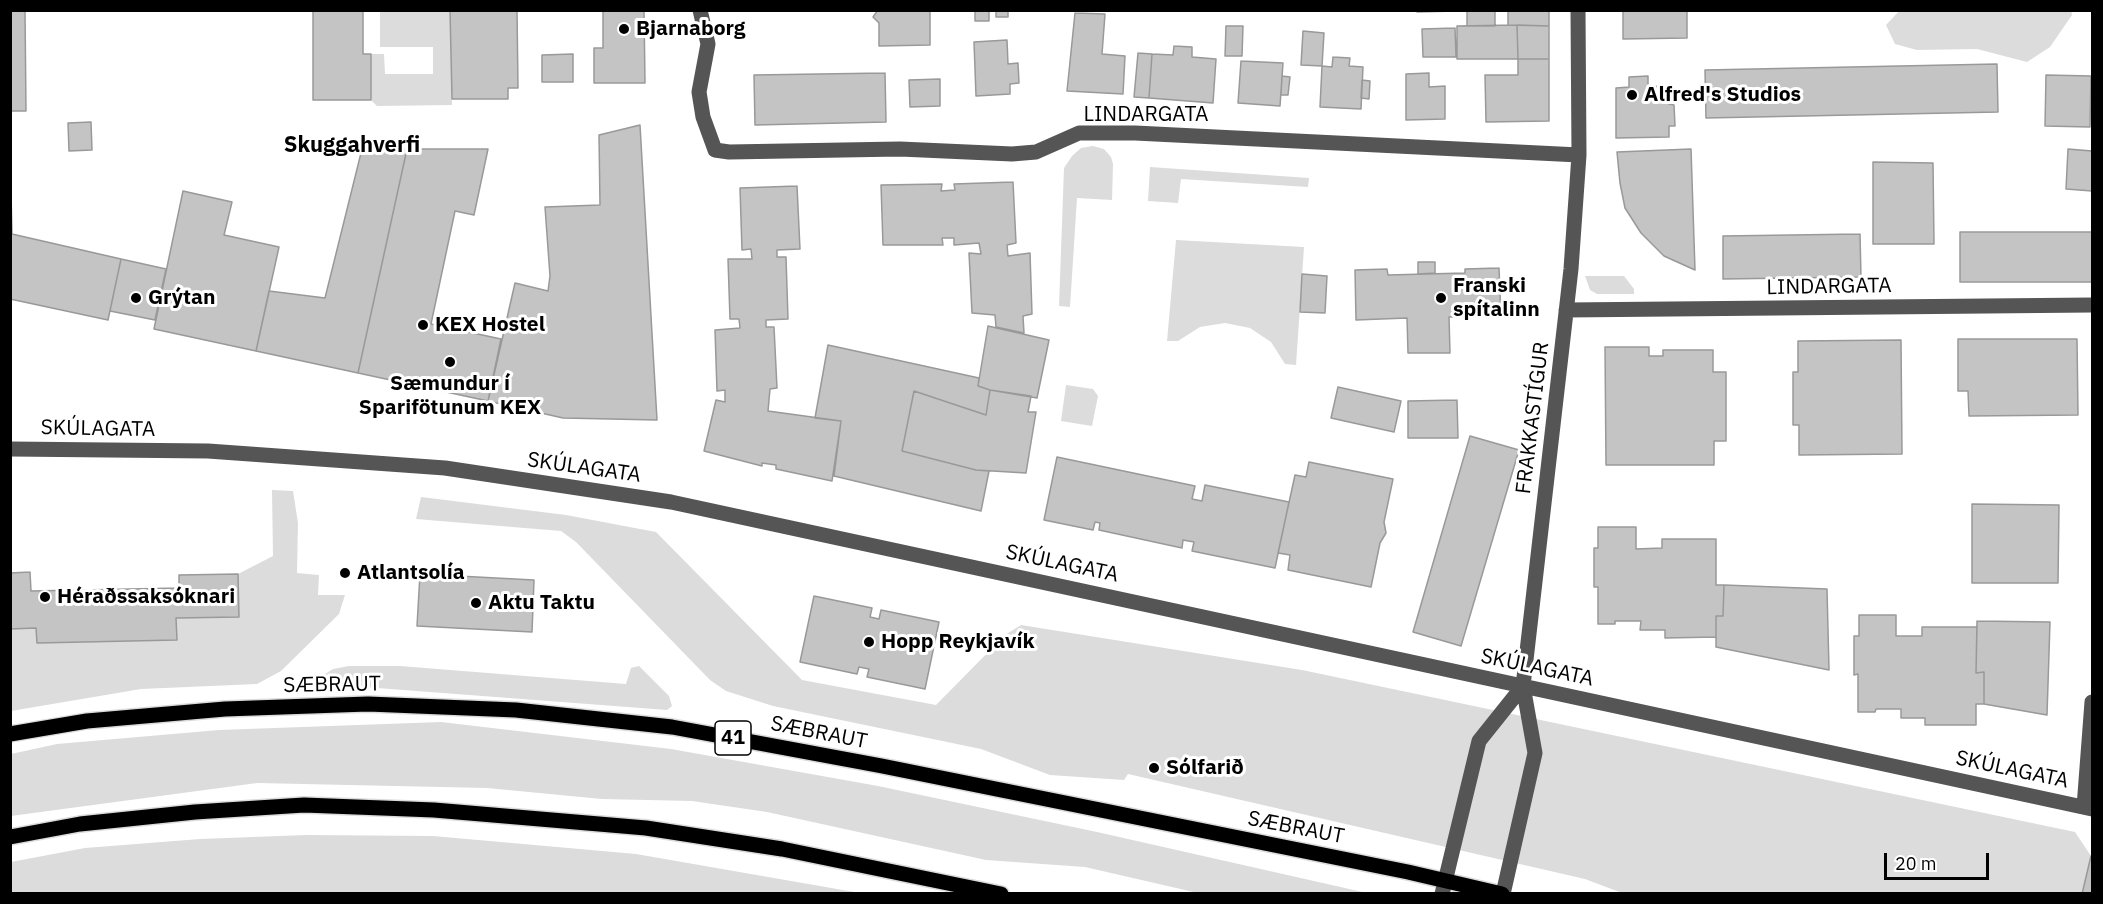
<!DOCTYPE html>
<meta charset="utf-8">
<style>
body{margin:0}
#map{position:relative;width:2103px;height:904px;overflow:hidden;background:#fff;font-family:"IBM Plex Sans",sans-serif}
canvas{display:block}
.frame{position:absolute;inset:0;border:12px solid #000;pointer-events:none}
.scale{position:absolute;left:1884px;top:853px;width:105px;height:27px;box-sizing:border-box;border:3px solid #000;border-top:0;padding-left:8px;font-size:18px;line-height:21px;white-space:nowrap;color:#000;-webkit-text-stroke:4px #fff;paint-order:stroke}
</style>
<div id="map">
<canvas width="2103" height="904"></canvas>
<div class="frame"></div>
<div class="scale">20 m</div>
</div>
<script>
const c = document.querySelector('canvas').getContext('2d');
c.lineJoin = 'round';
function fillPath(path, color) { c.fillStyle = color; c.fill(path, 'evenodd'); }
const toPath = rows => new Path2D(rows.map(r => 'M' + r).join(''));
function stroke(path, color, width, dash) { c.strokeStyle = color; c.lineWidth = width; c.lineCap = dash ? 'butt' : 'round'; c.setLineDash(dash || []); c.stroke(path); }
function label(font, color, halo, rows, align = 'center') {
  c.font = font + ' "IBM Plex Sans",sans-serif'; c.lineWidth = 6; c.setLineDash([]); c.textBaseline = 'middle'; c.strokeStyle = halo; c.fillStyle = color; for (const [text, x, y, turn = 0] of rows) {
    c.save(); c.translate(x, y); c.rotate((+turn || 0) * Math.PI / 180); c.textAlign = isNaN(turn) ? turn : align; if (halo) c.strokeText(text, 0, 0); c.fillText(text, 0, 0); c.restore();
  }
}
fillPath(toPath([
 [1900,10,2071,10,2072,15,2050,47,2027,62,1977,49,1917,50,1895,44,1886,25],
 [380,11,450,11,452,105,377,106,371,100,371,54,384,54,385,74,433,74,433,47,380,47],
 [1093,146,1104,149,1111,157,1113,164,1112,200,1077,198,1070,307,1059,306,1064,168,1072,156,1081,148],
 [1150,167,1309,178,1308,187,1181,179,1178,203,1148,201],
 [1176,240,1304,247,1296,365,1285,364,1271,342,1250,328,1225,323,1200,327,1178,341,1167,341],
 [1585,276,1624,276,1634,289,1634,294,1597,294,1590,290],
 [1066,385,1093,389,1098,396,1092,426,1061,421],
 [272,490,293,491,298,523,297,573,319,575,318,595,345,595,339,614,281,671,257,684,141,689,11,711,10,629,36,628,37,643,177,640,176,618,238,616,238,574,273,556],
 [421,497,566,515,656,532,802,680,936,705,1005,635,1021,625,1302,670,2075,832,2091,856,2082,893,1622,893,1585,879,1128,774,1124,780,1050,775,981,749,773,706,726,691,710,680,576,542,561,531,416,519],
 [349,666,400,666,626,684,631,668,639,666,669,696,672,706,667,710,311,683,333,669],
 [441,722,671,749,878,786,1097,832,1367,893,1198,893,1085,867,986,860,767,812,692,801,602,799,487,788,257,783,11,816,11,754,57,744,219,730],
 [306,835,433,836,636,854,860,893,11,893,11,862,85,848,200,839]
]), '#dcdcdc');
const building = toPath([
 [10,10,25,10,26,111,11,111,10,151,10,10],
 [313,10,363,10,363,54,371,54,371,100,313,100,313,10],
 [450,10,517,10,518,88,508,88,508,99,452,99,450,10],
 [603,10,644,10,645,83,594,83,594,48,603,48,603,10],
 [878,10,930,10,930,45,879,46,879,23,873,17,878,10],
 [975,10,989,10,989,21,975,21,975,10],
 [996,10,1008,10,1008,17,996,17,996,10],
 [1416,10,1456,10,1456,11,1417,12,1416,10],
 [1467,10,1495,10,1495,26,1467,26,1467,10],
 [1508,10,1549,10,1549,26,1508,25,1508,10],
 [1623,10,1687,10,1687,38,1623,39,1623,10],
 [1075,13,1105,14,1102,54,1125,56,1123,94,1067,91,1075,13],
 [1517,25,1518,59,1457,59,1457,26,1517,25],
 [1517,25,1549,26,1549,59,1518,59,1517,25],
 [1226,26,1243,26,1242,56,1225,56,1226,26],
 [1455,28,1456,57,1423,57,1422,29,1455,28],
 [1303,31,1324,33,1322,66,1301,65,1303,31],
 [1007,40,1008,64,1018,63,1019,83,1010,84,1010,94,976,96,974,42,1007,40],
 [1174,46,1192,47,1192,57,1216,59,1213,103,1149,98,1152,54,1173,55,1174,46],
 [1138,53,1152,54,1149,98,1134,97,1138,53],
 [573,54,573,82,542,82,542,55,573,54],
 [1333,57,1350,58,1349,66,1363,67,1361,109,1320,107,1322,66,1332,67,1333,57],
 [1518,59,1549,59,1549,121,1486,122,1485,75,1518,75,1518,59],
 [1241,61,1283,63,1280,106,1238,103,1241,61],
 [1997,64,1998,112,1706,118,1705,70,1997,64],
 [885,73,886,122,755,125,754,75,885,73],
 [1429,73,1429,87,1445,86,1445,119,1406,120,1406,74,1429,73],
 [2046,75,2091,76,2090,127,2045,126,2046,75],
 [1282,76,1290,77,1288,95,1281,95,1282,76],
 [1648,76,1648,87,1660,86,1660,93,1669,93,1669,104,1674,105,1675,126,1669,126,1669,137,1616,138,1616,88,1629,87,1629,77,1648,76],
 [940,79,940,106,910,107,909,80,940,79],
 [1362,80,1370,81,1369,99,1361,98,1362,80],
 [91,122,92,150,69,151,68,123,91,122],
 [640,125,657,420,563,418,488,401,515,283,548,291,550,276,545,207,600,205,599,135,640,125],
 [407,149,488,149,474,215,455,211,431,324,501,339,488,401,358,373,407,149],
 [407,149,358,373,256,351,269,291,325,298,361,153,407,149],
 [1691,149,1695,270,1664,256,1641,233,1625,208,1620,183,1617,152,1691,149],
 [2068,149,2092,151,2092,191,2066,189,2068,149],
 [10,151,12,234,121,259,108,320,10,299,10,151],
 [1873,162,1933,163,1934,244,1873,244,1873,162],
 [1013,182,1016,243,1007,245,1008,256,1030,253,1032,314,1023,316,1024,333,996,327,995,315,972,313,969,253,981,254,979,243,954,245,954,238,942,238,943,245,883,245,881,185,942,184,941,191,955,190,954,184,1013,182],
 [797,186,800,249,777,250,777,257,786,257,788,319,766,320,766,327,774,327,777,388,770,389,768,411,841,421,832,481,776,469,776,465,762,463,762,466,704,451,716,400,725,402,725,390,717,391,715,330,740,328,739,319,730,319,728,259,752,259,751,249,742,250,740,188,797,186],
 [183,191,232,202,224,235,279,247,256,351,154,329,183,191],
 [1960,232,2092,232,2092,282,1960,282,1960,232],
 [1860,234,1861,277,1723,279,1723,236,1860,234],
 [121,259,166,269,155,320,110,311,121,259],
 [1418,262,1435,262,1435,273,1418,274,1418,262],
 [1499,268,1501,316,1449,317,1450,353,1408,353,1407,318,1356,320,1355,270,1387,269,1388,275,1465,273,1465,269,1499,268],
 [1302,274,1327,276,1325,313,1300,312,1302,274],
 [988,326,1049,340,1037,398,990,390,978,386,988,326],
 [1958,339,2077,339,2078,415,1969,416,1968,391,1958,391,1958,339],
 [1901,340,1902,454,1799,455,1799,425,1793,425,1793,372,1798,372,1798,341,1901,340],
 [828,345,979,378,978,386,990,390,986,415,914,391,902,451,976,470,989,471,981,511,834,476,841,421,815,418,828,345],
 [1605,347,1649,347,1649,356,1663,356,1663,350,1713,350,1713,372,1726,372,1726,441,1714,441,1714,465,1606,465,1605,347],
 [1338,387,1401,401,1394,432,1331,418,1338,387],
 [990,390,1031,396,1028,412,1036,412,1026,473,976,470,902,451,914,391,986,415,990,390],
 [1457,400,1458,438,1408,438,1408,401,1457,400],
 [1470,436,1519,450,1461,646,1413,632,1470,436],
 [1057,457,1195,486,1192,499,1202,501,1205,485,1289,502,1275,568,1192,551,1194,542,1183,540,1182,548,1099,530,1100,523,1095,522,1093,530,1044,520,1057,457],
 [1309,462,1393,479,1384,522,1386,533,1380,543,1371,587,1288,570,1290,555,1278,553,1295,475,1306,477,1309,462],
 [1972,504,2059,505,2058,583,1972,583,1972,504],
 [1598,527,1636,527,1636,549,1662,548,1662,539,1716,539,1716,585,1724,585,1723,616,1716,616,1716,637,1665,638,1665,630,1640,630,1641,621,1615,621,1615,624,1598,624,1598,587,1594,587,1594,548,1598,548,1598,527],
 [30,572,31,591,179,588,179,575,238,574,239,617,176,618,177,640,37,643,36,628,10,629,10,573,30,572],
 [420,574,534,580,532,632,417,626,420,574],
 [1724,585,1827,589,1829,670,1716,647,1716,616,1723,616,1724,585],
 [814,596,872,608,870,617,879,619,881,610,939,622,925,689,867,677,869,669,859,667,857,674,800,662,814,596],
 [1859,615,1896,615,1896,636,1922,636,1922,627,1977,627,1976,673,1984,672,1984,704,1976,704,1976,725,1925,725,1925,718,1901,718,1901,709,1876,709,1875,712,1858,712,1858,674,1854,675,1854,636,1859,636,1859,615],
 [1977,621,2050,622,2047,715,1984,704,1984,672,1976,673,1977,621],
 [2091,856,2092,857,2092,894,2082,894,2091,856]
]);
fillPath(building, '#c4c4c4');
stroke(building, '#999', 1.5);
const major = toPath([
 [10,734,87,721,225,709,368,704,516,710,672,727,882,766,1408,872,1502,894],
 [10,837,80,824,195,812,304,805,434,810,646,828,782,849,1001,894]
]);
stroke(major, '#dbdbdb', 18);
stroke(toPath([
 [700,10,708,44,699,92,703,117,715,150,729,152,900,149,1012,154,1036,152,1079,133,1135,133,1579,155],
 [1566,310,2092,305],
 [10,449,208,451,445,468,671,502,2092,809],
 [2084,807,2092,702],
 [1442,894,1479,741,1523,686],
 [1503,894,1535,753,1523,686,1571,269,1579,155,1578,10]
]), '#555', 15);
stroke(major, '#000', 15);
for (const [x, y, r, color] of [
 [624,29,6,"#000"],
 [1632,95,6,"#000"],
 [136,298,6,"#000"],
 [1441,298,6,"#000"],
 [423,325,6,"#000"],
 [450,362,6,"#000"],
 [345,573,6,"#000"],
 [45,597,6,"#000"],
 [476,603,6,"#000"],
 [869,642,6,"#000"],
 [1154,768,6,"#000"]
]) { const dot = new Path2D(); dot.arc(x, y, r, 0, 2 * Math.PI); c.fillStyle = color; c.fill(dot); stroke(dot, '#fff', 2); }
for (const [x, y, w] of [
 [733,738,36]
]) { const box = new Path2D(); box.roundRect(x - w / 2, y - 17, w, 34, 4.5); c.fillStyle = '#fff'; c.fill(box); stroke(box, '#000', 1.5); }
label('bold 20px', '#000', null, [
 ["41",733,738]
]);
label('bold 21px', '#000', '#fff', [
 ["Bjarnaborg",636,29],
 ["Alfred's Studios",1644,95],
 ["Franski",1453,286],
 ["spítalinn",1453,310],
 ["Grýtan",148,298],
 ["KEX Hostel",435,325],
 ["Sæmundur í",450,384,"center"],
 ["Sparifötunum KEX",450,408,"center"],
 ["Atlantsolía",357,573],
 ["Héraðssaksóknari",57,597],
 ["Aktu Taktu",488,603],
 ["Hopp Reykjavík",881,642],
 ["Sólfarið",1166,768]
], 'left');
label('21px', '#000', '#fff', [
 ["LINDARGATA",1146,115],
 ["LINDARGATA",1829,287,-1],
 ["FRAKKASTÍGUR",1533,418,-83],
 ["SKÚLAGATA",98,429,1],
 ["SKÚLAGATA",584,468,8],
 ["SKÚLAGATA",1062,564,12],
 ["SKÚLAGATA",1537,668,12],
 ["SÆBRAUT",332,685,-1],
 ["SÆBRAUT",819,733,11],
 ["SKÚLAGATA",2012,770,12],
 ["SÆBRAUT",1296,828,11]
]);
label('bold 22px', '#000', '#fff', [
 ["Skuggahverfi",352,146]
]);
</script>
